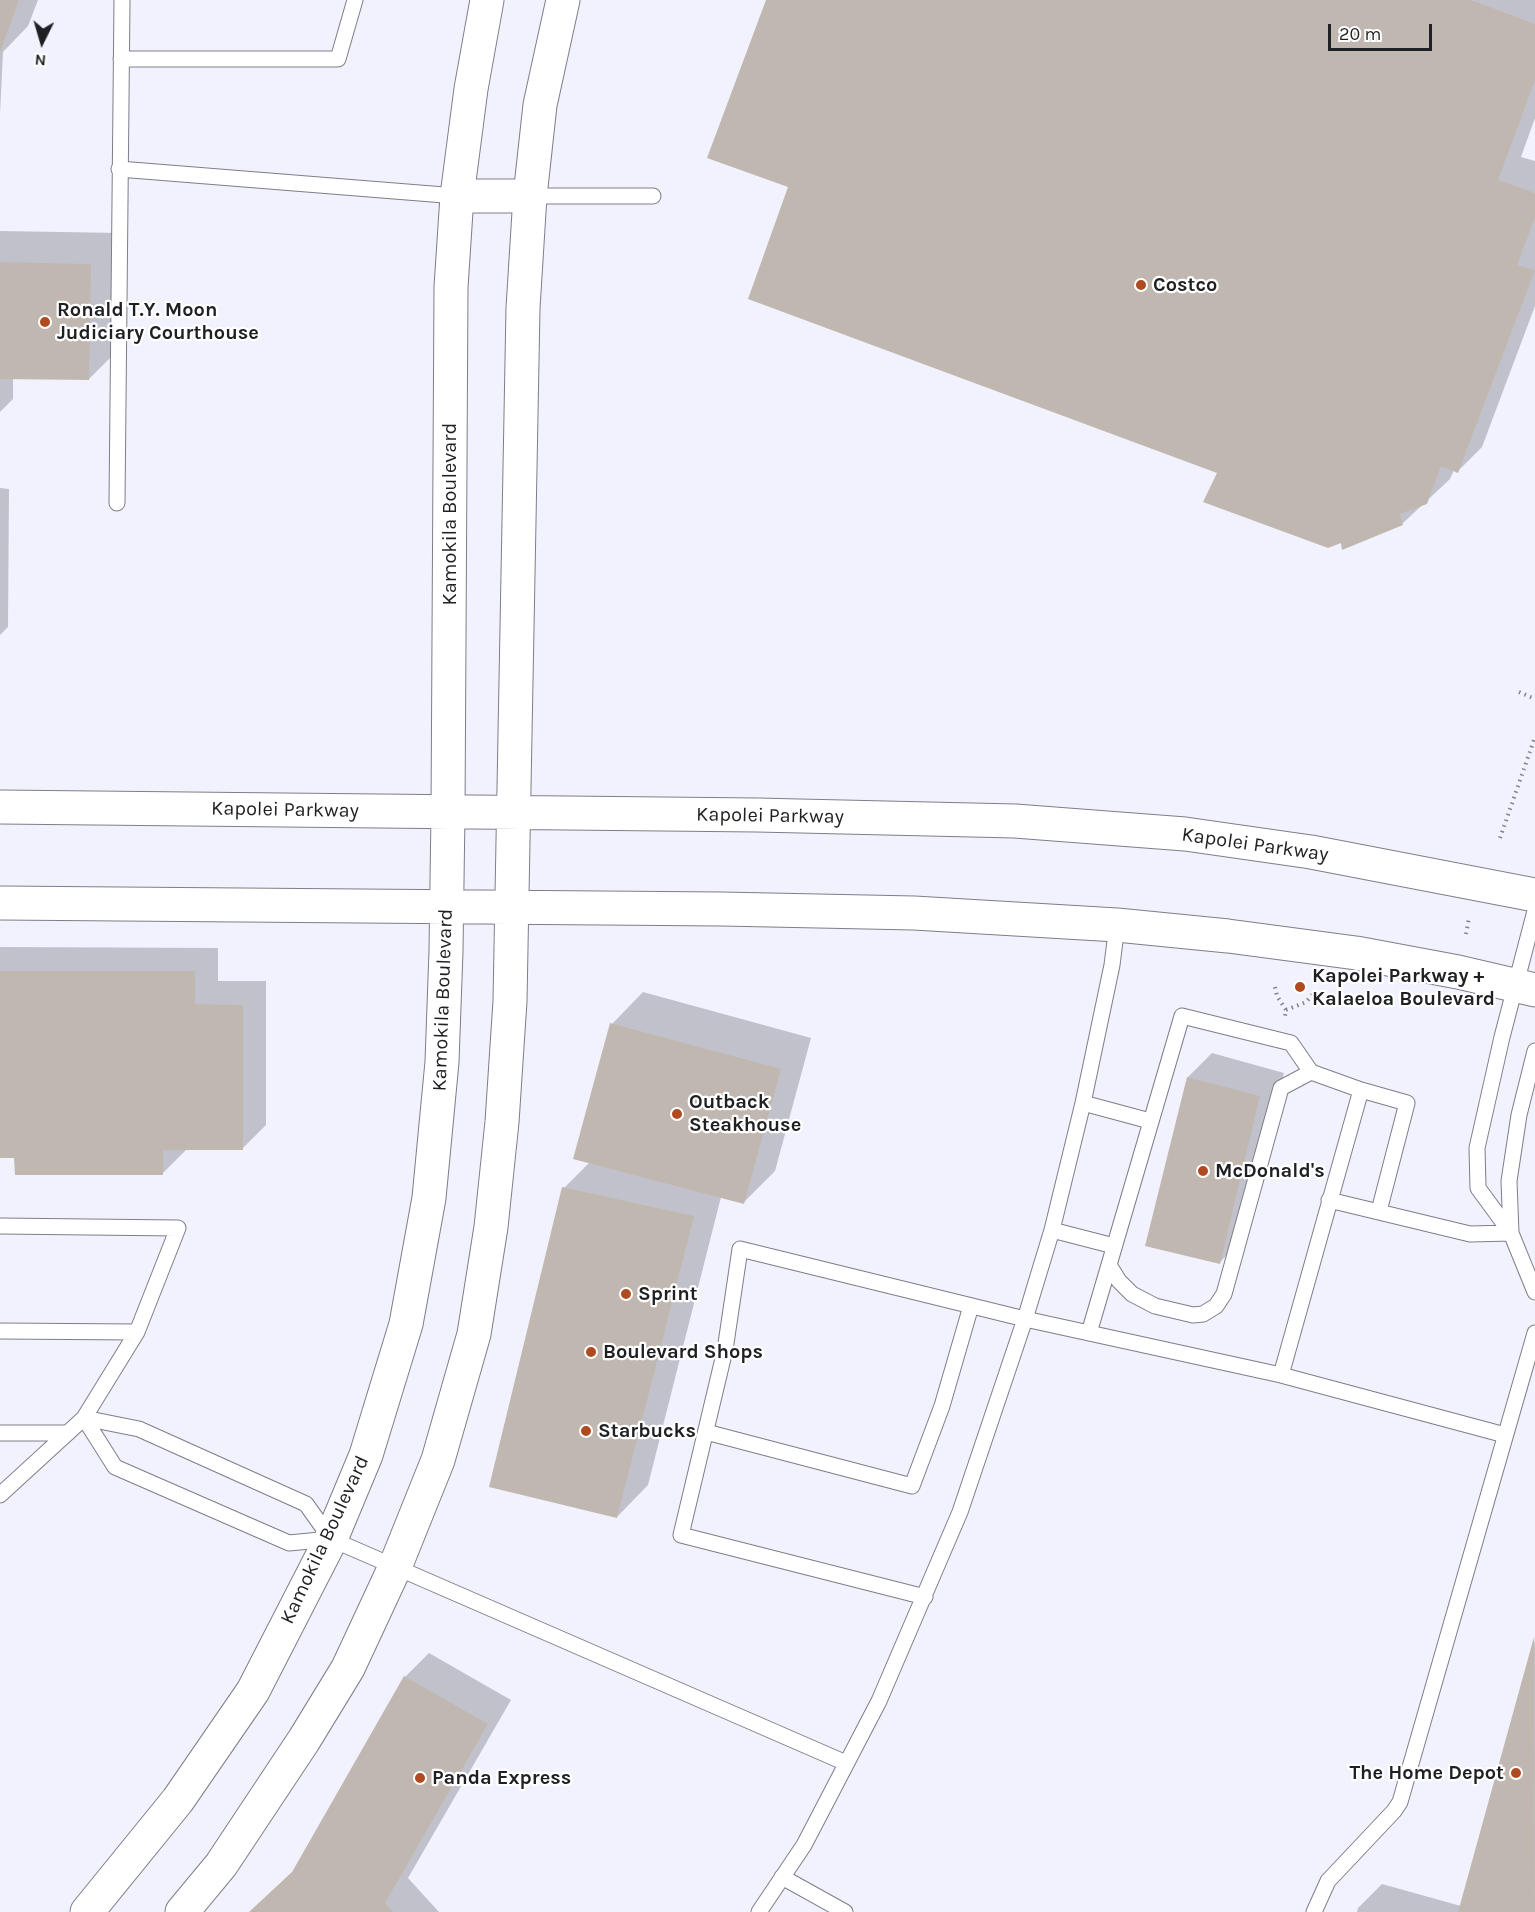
<!DOCTYPE html>
<style>
body{margin:0}
#map{position:relative;width:1535px;height:1912px;overflow:hidden;background:#f1f2fd;font-family:Karla,sans-serif}
canvas{display:block}
.north{position:absolute;left:12px;top:12px;width:60px;height:60px;-webkit-text-stroke:4px #fff;paint-order:stroke;rotate:185deg;font-size:16px;font-weight:700;line-height:24px;text-align:center;color:#1f2023}
.north::after{content:'';display:block;margin:auto;width:21px;height:27px;background:#1f2023;clip-path:polygon(50% 0,100% 100%,50% 72%,0 100%)}
.scale{position:absolute;left:1328px;top:24px;width:104px;height:27px;box-sizing:border-box;border:3px solid #1f2023;border-top:0;padding-left:8px;font-size:18px;line-height:21px;white-space:nowrap;color:#1f2023;-webkit-text-stroke:4px #fff;paint-order:stroke}
</style>
<div id="map">
<canvas width="1535" height="1912"></canvas>
<div class="north">N</div>
<div class="scale">20 m</div>
</div>
<script>
const c = document.querySelector('canvas').getContext('2d');
c.lineJoin = 'round';
function fillPath(path, color) { c.fillStyle = color; c.fill(path, 'evenodd'); }
const toPath = rows => new Path2D(rows.map(r => 'M' + r).join(''));
function stroke(path, color, width, dash) { c.strokeStyle = color; c.lineWidth = width; c.lineCap = dash ? 'butt' : 'round'; c.setLineDash(dash || []); c.stroke(path); }
function label(font, color, halo, rows, align = 'center') {
  c.font = font + ' Karla,sans-serif'; c.lineWidth = 4.5; c.setLineDash([]); c.textBaseline = 'middle'; c.strokeStyle = halo; c.fillStyle = color; for (const [text, x, y, turn = 0] of rows) {
    c.save(); c.translate(x, y); c.rotate((+turn || 0) * Math.PI / 180); c.textAlign = isNaN(turn) ? turn : align; if (halo) c.strokeText(text, 0, 0); c.fillText(text, 0, 0); c.restore();
  }
}
fillPath(toPath([
 [0,0,38,0,28,26,3,52,0,114],
 [768,0,1535,0,1535,118,1521,157,1535,161,1535,306,1482,447,1458,471,1454,470,1450,479,1402,524,1342,540,1220,472,790,186],
 [0,231,122,233,120,348,89,379,13,378,13,399,0,412],
 [0,488,9,489,8,627,0,635],
 [0,947,218,948,218,981,266,981,266,1125,242,1149,187,1149,162,1174,16,1156,0,1156],
 [643,992,811,1038,775,1171,743,1203,721,1197,648,1485,617,1517,564,1188,590,1162,612,1024],
 [1212,1053,1284,1073,1244,1238,1220,1262,1188,1077],
 [1535,1640,1535,1912,1357,1912,1358,1908,1382,1884,1461,1906],
 [429,1653,511,1700,408,1878,439,1912,250,1912,295,1870,405,1677]
]), '#0003');
fillPath(toPath([
 [0,0,19,0,0,52],
 [766,0,1471,0,1535,24,1535,80,1498,180,1535,193,1535,217,1517,265,1535,270,1458,473,1441,466,1427,504,1400,514,1403,525,1342,550,1341,543,1328,548,1203,502,1217,473,748,299,788,187,707,158],
 [0,262,91,264,89,380,0,379],
 [0,971,195,971,195,1004,243,1005,243,1150,163,1150,163,1175,15,1175,14,1158,0,1158],
 [610,1023,781,1069,744,1204,573,1159],
 [1187,1077,1260,1096,1220,1264,1145,1246],
 [562,1187,694,1216,617,1518,489,1487],
 [1534,1637,1535,1912,1458,1912],
 [404,1676,488,1724,385,1903,394,1912,249,1912,292,1872]
]), '#c0b7b0');
const lane = toPath([
 [121,59,338,59,355,0],
 [119,169,457,196],
 [530,196,653,196],
 [117,503,122,0],
 [1535,911,1502,1037,1477,1148,1478,1188,1511,1233,1535,1292],
 [1361,1090,1407,1103,1379,1211],
 [1083,1103,1150,1121],
 [1329,1200,1470,1234,1511,1233],
 [0,1226,178,1228,137,1332,84,1418,0,1495],
 [1052,1230,1114,1246],
 [1511,1233,1509,1181,1519,1115,1535,1051],
 [1109,1265,1119,1281,1132,1294,1155,1306,1193,1315,1203,1314,1216,1306,1224,1294,1281,1088,1311,1072],
 [0,1331,137,1332],
 [1089,1333,1182,1016,1291,1043,1311,1072,1361,1090,1281,1375],
 [84,1418,139,1429,306,1504,331,1539,289,1543,115,1467,84,1418],
 [706,1432,912,1486,942,1406,971,1306],
 [0,1433,68,1433],
 [331,1539,846,1763],
 [925,1597,681,1535,725,1350,740,1249,1025,1319,1281,1375,1505,1435],
 [782,1877,845,1912],
 [759,1912,804,1845,879,1701,960,1512,1025,1319,1052,1230,1083,1103,1112,965,1117,925],
 [1314,1912,1328,1881,1394,1811,1400,1802,1535,1333]
]);
const secondary = toPath([
 [457,196,530,196],
 [0,807,757,815,1015,821,1185,834,1311,852,1535,895],
 [0,903,722,909,914,913,1117,925,1228,936,1356,953,1458,972,1535,990],
 [87,1912,178,1800,253,1691,331,1539,366,1455,406,1324,429,1198,442,1062,446,951,448,813,451,287,457,196,471,89,487,0],
 [182,1912,221,1865,304,1740,348,1668,395,1567,438,1460,474,1334,491,1227,502,1122,510,1001,523,308,530,196,540,105,563,0]
]);
stroke(lane, '#7e7e88', 17);
stroke(secondary, '#7e7e88', 35);
stroke(toPath([
 [1519,692,1535,699],
 [1500,838,1535,737],
 [1466,934,1469,918],
 [1275,987,1277,996,1286,1010,1285,1016],
 [1286,1010,1306,1002,1314,993]
]), '#83848b', 4, [1.5, 4.5]);
stroke(lane, '#fff', 15);
stroke(secondary, '#fff', 33);
for (const [x, y, r, color] of [
 [1141,285,6,"#b04a21"],
 [45,322,6,"#b04a21"],
 [1300,987,6,"#b04a21"],
 [677,1114,6,"#b04a21"],
 [1203,1171,6,"#b04a21"],
 [626,1294,6,"#b04a21"],
 [591,1352,6,"#b04a21"],
 [586,1431,6,"#b04a21"],
 [1516,1773,6,"#b04a21"],
 [420,1778,6,"#b04a21"]
]) { const dot = new Path2D(); dot.arc(x, y, r, 0, 2 * Math.PI); c.fillStyle = color; c.fill(dot); stroke(dot, '#fff', 2); }
label('bold 20px', '#1f2023', '#fff', [
 ["Costco",1153,285],
 ["Ronald T.Y. Moon",57,310],
 ["Judiciary Courthouse",57,333],
 ["Kapolei Parkway +",1312,976],
 ["Kalaeloa Boulevard",1312,999],
 ["Outback",689,1102],
 ["Steakhouse",689,1125],
 ["McDonald's",1215,1171],
 ["Sprint",638,1294],
 ["Boulevard Shops",603,1352],
 ["Starbucks",598,1431],
 ["The Home Depot",1504,1773,"right"],
 ["Panda Express",432,1778]
], 'left');
label('20px', '#1f2023', '#fff', [
 ["Kamokila Boulevard",450,514,-90],
 ["Kapolei Parkway",285,810,1],
 ["Kapolei Parkway",770,816,1],
 ["Kapolei Parkway",1255,845,8],
 ["Kamokila Boulevard",443,1000,-88],
 ["Kamokila Boulevard",325,1540,-65]
]);
</script>
